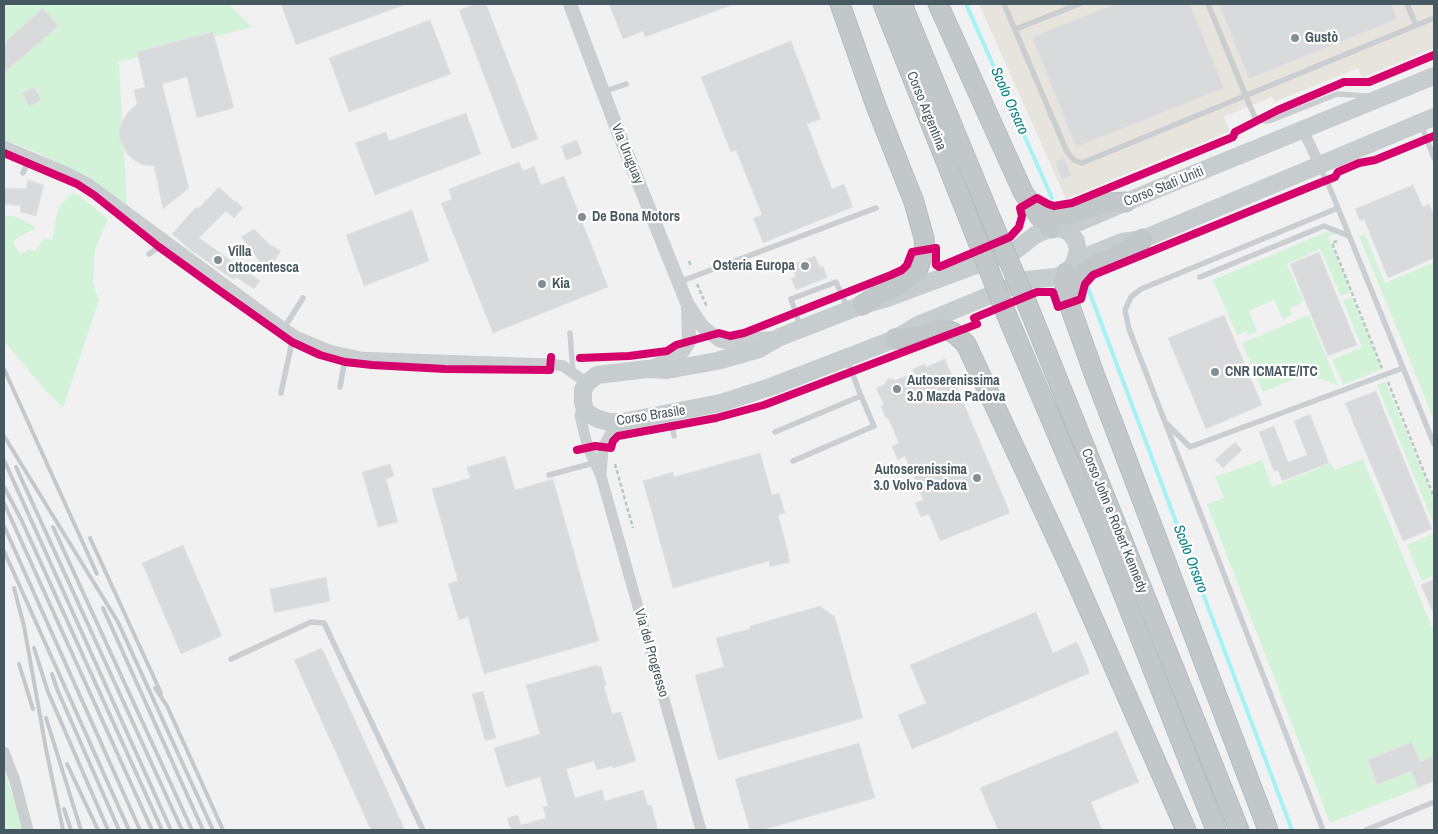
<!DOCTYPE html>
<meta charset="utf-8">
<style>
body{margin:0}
#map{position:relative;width:1438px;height:834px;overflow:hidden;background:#f2f1f1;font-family:"Archivo Narrow",sans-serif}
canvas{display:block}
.frame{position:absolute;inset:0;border:5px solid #465860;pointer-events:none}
</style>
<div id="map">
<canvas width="1438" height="834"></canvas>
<div class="frame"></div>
</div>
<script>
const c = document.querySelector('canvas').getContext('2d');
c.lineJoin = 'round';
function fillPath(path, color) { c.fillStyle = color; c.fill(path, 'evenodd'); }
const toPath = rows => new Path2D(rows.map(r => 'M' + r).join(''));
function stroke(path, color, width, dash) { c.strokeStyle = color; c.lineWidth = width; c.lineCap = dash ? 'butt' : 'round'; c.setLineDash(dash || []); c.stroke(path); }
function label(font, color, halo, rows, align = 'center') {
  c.font = font + ' "Archivo Narrow",sans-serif'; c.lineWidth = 4.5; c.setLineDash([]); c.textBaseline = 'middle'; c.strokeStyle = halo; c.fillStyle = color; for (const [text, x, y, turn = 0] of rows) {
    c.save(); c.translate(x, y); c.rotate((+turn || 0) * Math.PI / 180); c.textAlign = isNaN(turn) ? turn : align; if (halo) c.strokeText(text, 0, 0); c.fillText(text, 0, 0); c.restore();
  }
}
fillPath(toPath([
 [979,4,1434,4,1434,48,1362,78,1358,68,1275,102,1272,97,1224,117,1230,131,1066,199]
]), '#e7e4de');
fillPath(toPath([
 [4,4,229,4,252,27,119,62,127,205,90,179,40,154,4,140],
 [72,193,81,197,108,219,95,250,93,283,99,300,63,408,45,390,4,341,4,216,14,216,32,225,36,229,28,232,13,241,20,255,28,249,35,251,44,238,52,240,58,208],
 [1335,228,1337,233,1328,237,1351,292,1341,296,1320,249,1287,264,1304,302,1289,308,1292,315,1283,319,1274,300,1249,311,1257,331,1248,335,1246,331,1237,335,1213,280],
 [1365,234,1385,283,1434,262,1434,420,1359,236],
 [1352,297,1382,369,1343,385,1332,360,1362,347,1343,301],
 [1309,315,1338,385,1309,375,1294,379,1263,392,1242,343],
 [1385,381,1434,500,1434,525,1377,385],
 [1363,459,1434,632,1434,782,1330,823,1207,504,1224,498,1215,477,1262,460,1272,487,1331,463,1334,470],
 [1434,533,1434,576,1422,581,1407,545],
 [4,769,24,830,5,830,4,819]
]), '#d3f3d9');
stroke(toPath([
 [966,4,1052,198],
 [1088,288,1292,830]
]), '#a4f2f5', 4);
const building = toPath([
 [281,4,404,4,404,5,296,45,281,4],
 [476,4,486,4,538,139,512,149,459,10,476,4],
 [609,4,732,4,732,5,645,37,643,31,623,39,609,4],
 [1115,4,1190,4,1224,88,1076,147,1032,37,1115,4],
 [1219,4,1391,4,1397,19,1249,79,1219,4],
 [43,8,58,26,4,73,4,43,43,8],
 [430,20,451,74,349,112,329,58,430,20],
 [213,32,234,108,197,118,187,77,162,84,189,188,163,209,154,166,143,165,135,161,128,155,120,140,119,133,122,121,130,110,137,104,134,90,145,87,137,52,213,32],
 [791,41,821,119,807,124,832,189,844,184,853,207,763,243,753,218,762,215,736,150,731,152,701,77,791,41],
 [34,87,41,100,29,107,22,93,34,87],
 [466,113,481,154,375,195,355,143,386,132,389,141,466,113],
 [577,140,582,154,566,160,561,146,577,140],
 [1064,158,1072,176,1062,179,1055,162,1064,158],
 [519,162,523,171,534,166,541,185,564,176,608,287,493,333,441,203,452,199,449,189,519,162],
 [28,180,44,185,36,216,20,212,21,206,4,204,4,188,26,189,28,180],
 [1413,185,1423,207,1429,204,1434,215,1434,258,1388,278,1364,219,1360,221,1355,209,1413,185],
 [219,187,235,202,236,201,243,208,234,218,226,211,199,238,260,281,254,289,236,277,234,280,188,248,172,234,196,207,198,209,219,187],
 [412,210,429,261,364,286,346,235,412,210],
 [254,229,269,244,281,251,267,271,241,237,254,229],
 [1319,252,1357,345,1328,356,1290,264,1319,252],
 [815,256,820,267,823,266,827,278,796,290,791,278,796,277,791,265,815,256],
 [1224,315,1262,405,1206,429,1168,338,1224,315],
 [945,359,1010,513,940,541,929,514,921,517,915,503,923,500,905,456,898,460,892,446,899,443,888,418,886,418,881,406,884,405,876,388,884,385,888,378,896,380,914,373,912,369,925,364,926,367,945,359],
 [1376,391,1432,529,1403,541,1345,403,1376,391],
 [1310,414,1329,463,1282,481,1278,470,1274,471,1259,432,1274,426,1288,462,1307,455,1294,421,1310,414],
 [1235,442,1242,450,1223,468,1215,460,1235,442],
 [760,453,772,495,779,493,785,513,778,515,789,555,788,555,790,562,770,567,769,561,673,588,643,481,673,472,674,477,760,453],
 [505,456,515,490,553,479,599,641,484,674,468,617,459,620,448,584,458,581,432,489,470,478,467,467,505,456],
 [390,464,394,476,386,479,398,522,378,527,362,472,390,464],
 [183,545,222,636,181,654,142,563,183,545],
 [326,577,330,601,274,613,270,589,326,577],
 [1434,579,1434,615,1421,585,1434,579],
 [820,606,835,617,863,718,718,760,695,675,724,667,716,638,750,629,750,626,820,606],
 [1036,612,1053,653,1077,642,1090,673,912,749,898,715,926,703,910,665,1036,612],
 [322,648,405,830,371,830,294,660,322,648],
 [597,665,598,667,601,666,606,685,604,686,612,714,621,712,636,761,613,768,612,766,597,770,594,761,566,769,575,798,602,790,605,801,643,790,648,806,651,805,658,830,511,830,507,818,518,815,521,825,546,818,543,807,548,806,540,777,506,787,494,748,540,734,526,685,597,665],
 [483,691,496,738,485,741,472,694,483,691],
 [1117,731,1139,782,1091,802,1102,830,998,830,980,788,1117,731],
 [1412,742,1420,762,1432,757,1434,764,1434,781,1418,787,1411,771,1377,785,1368,760,1412,742],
 [859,743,875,798,762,830,750,830,735,779,859,743]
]);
fillPath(building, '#d9dadb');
stroke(building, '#e3e3e4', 1);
const trunk = toPath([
 [840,4,876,106,914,202,924,238,925,250,917,271,897,287,884,292,862,305],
 [883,4,969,219],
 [902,4,988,212],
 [938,4,1023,192,1039,216,1051,228],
 [1031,206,1055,214,1068,215,1108,203,1126,202],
 [1066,273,1064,280,1067,298,1093,371,1268,830],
 [1067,298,1078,278,1093,266,1123,252,1143,239],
 [1026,301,1239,830],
 [1005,311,1098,530,1216,830],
 [895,339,919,336,939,329,947,330,954,333,966,344,1071,569,1186,830]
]);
stroke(trunk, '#b5bdc1', 21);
stroke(toPath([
 [1337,241,1332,243,1382,368],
 [689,261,691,267],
 [697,284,707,307],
 [1388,382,1434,497],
 [615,464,633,528]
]), '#b8c6c0', 2.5, [4, 2.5]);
stroke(toPath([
 [1004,4,1067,152,1074,160,1082,163,1434,18],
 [1208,4,1250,106,1254,115,1258,120,1269,121,1337,94,1368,96],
 [1407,4,1416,25],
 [1016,29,1079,4],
 [603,92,626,84],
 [1421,124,1434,158],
 [1319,166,1329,186,1434,444],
 [23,173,30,158],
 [149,254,159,247,162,238],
 [1200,277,1324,226,1349,236],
 [679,282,876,208],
 [800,326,791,299,836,282,848,309],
 [284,328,303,298],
 [570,333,573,372],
 [340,387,346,354],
 [281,393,292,342,296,336],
 [670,416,674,436],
 [1167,424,1190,447,1403,368],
 [775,432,861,396,847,360],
 [793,461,874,426,861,396],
 [549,475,597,462],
 [231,659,311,622,324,623,423,830],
 [1323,830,1129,329,1125,310,1131,297,1141,289,1338,208],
 [1366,830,1434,802]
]), '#caced0', 5.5);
stroke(toPath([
 [1303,130,1319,164],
 [4,146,66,172,89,184,284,328,296,336,332,351,360,357,382,358,551,364,563,366,587,383],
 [583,403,580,416,588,448,601,476,701,830],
 [601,474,603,447,611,433,622,422],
 [4,752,15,781,28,830]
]), '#caced0', 11);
stroke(toPath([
 [570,4,619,134,687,303,702,326,719,340,728,343,742,343,756,339,777,338],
 [648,368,674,358,683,351,689,342,688,306]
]), '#caced0', 14);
stroke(toPath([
 [1063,229,1157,189,1434,76],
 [1074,264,1078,251,1076,241,1070,233,1063,229,1051,228,1035,235,1016,250,887,298,862,305,780,337,759,349,717,361,667,370,647,369,597,375,587,383,583,390,583,403,587,413,598,419,609,422,622,422,721,403,773,386,895,339,918,325,1027,280,1056,277,1066,273,1074,264,1087,256,1122,242,1143,239,1434,117]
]), '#c7ccce', 18);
stroke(trunk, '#c2c8ca', 19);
stroke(toPath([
 [4,369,97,574],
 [4,436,118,622,213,830],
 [4,460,171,830],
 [16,467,182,830],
 [4,487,21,519,162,830],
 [4,503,152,830],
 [4,526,140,830],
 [53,527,192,830],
 [90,538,161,693],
 [4,551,129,830],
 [14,588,24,626,46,749,63,830],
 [103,608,203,830],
 [34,648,48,692,108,830],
 [19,664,33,709],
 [52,674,57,689,119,830],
 [155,688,167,706,223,830],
 [46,718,81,830],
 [67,764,98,830],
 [64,809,71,830]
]), '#c5c8ca', 4);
const trunkBridge = toPath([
 [988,212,1026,301],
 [969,219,1005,311]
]);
stroke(trunkBridge, '#b5bdc1', 21, []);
stroke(trunkBridge, '#c2c8ca', 19);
stroke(toPath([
 [4,153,77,184,94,195,159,247,220,291,292,342,320,355,345,362,372,365,445,369,550,370,551,357],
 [580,358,629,356,667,351,676,345,719,333,730,336,744,333,891,275,902,270,907,265,912,252,936,248,936,265,939,267,1010,237,1019,227,1022,216,1020,208,1037,198,1048,204,1054,206,1072,203,1233,137,1235,132,1278,110,1344,82,1369,82,1434,55],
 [577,450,595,446,611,448,613,441,618,436,716,418,764,405,977,324,974,318,1037,292,1053,292,1058,307,1081,299,1085,284,1093,275,1317,184,1335,177,1338,172,1359,163,1375,160,1434,136]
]), '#d6006c', 8);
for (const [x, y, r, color] of [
 [1295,38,5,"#828e93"],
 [582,217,5,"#828e93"],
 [218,260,5,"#828e93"],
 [805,266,5,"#828e93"],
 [542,284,5,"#828e93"],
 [1215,372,5,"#828e93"],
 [897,389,5,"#828e93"],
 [977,478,5,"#828e93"]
]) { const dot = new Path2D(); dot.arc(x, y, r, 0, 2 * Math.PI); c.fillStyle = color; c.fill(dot); stroke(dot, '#fff', 2); }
label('bold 14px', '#465860', '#fff', [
 ["Gustò",1305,38],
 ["De Bona Motors",592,217],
 ["Villa",228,252],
 ["ottocentesca",228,268],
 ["Osteria Europa",795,266,"right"],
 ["Kia",552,284],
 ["CNR ICMATE/ITC",1225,372],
 ["Autoserenissima",907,381],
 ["3.0 Mazda Padova",907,397],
 ["Autoserenissima",967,470,"right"],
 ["3.0 Volvo Padova",967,486,"right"]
], 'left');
label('14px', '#465860', '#fff', [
 ["Corso Argentina",926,111,68],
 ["Via Uruguay",627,154,68],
 ["Corso Stati Uniti",1164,187,-22],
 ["Corso Brasile",651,416,-9],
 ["Corso John e Robert Kennedy",1114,521,68],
 ["Via del Progresso",651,653,74]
]);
label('italic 15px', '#058287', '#fff', [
 ["Scolo Orsaro",1009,101,66],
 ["Scolo Orsaro",1190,559,69]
]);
</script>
